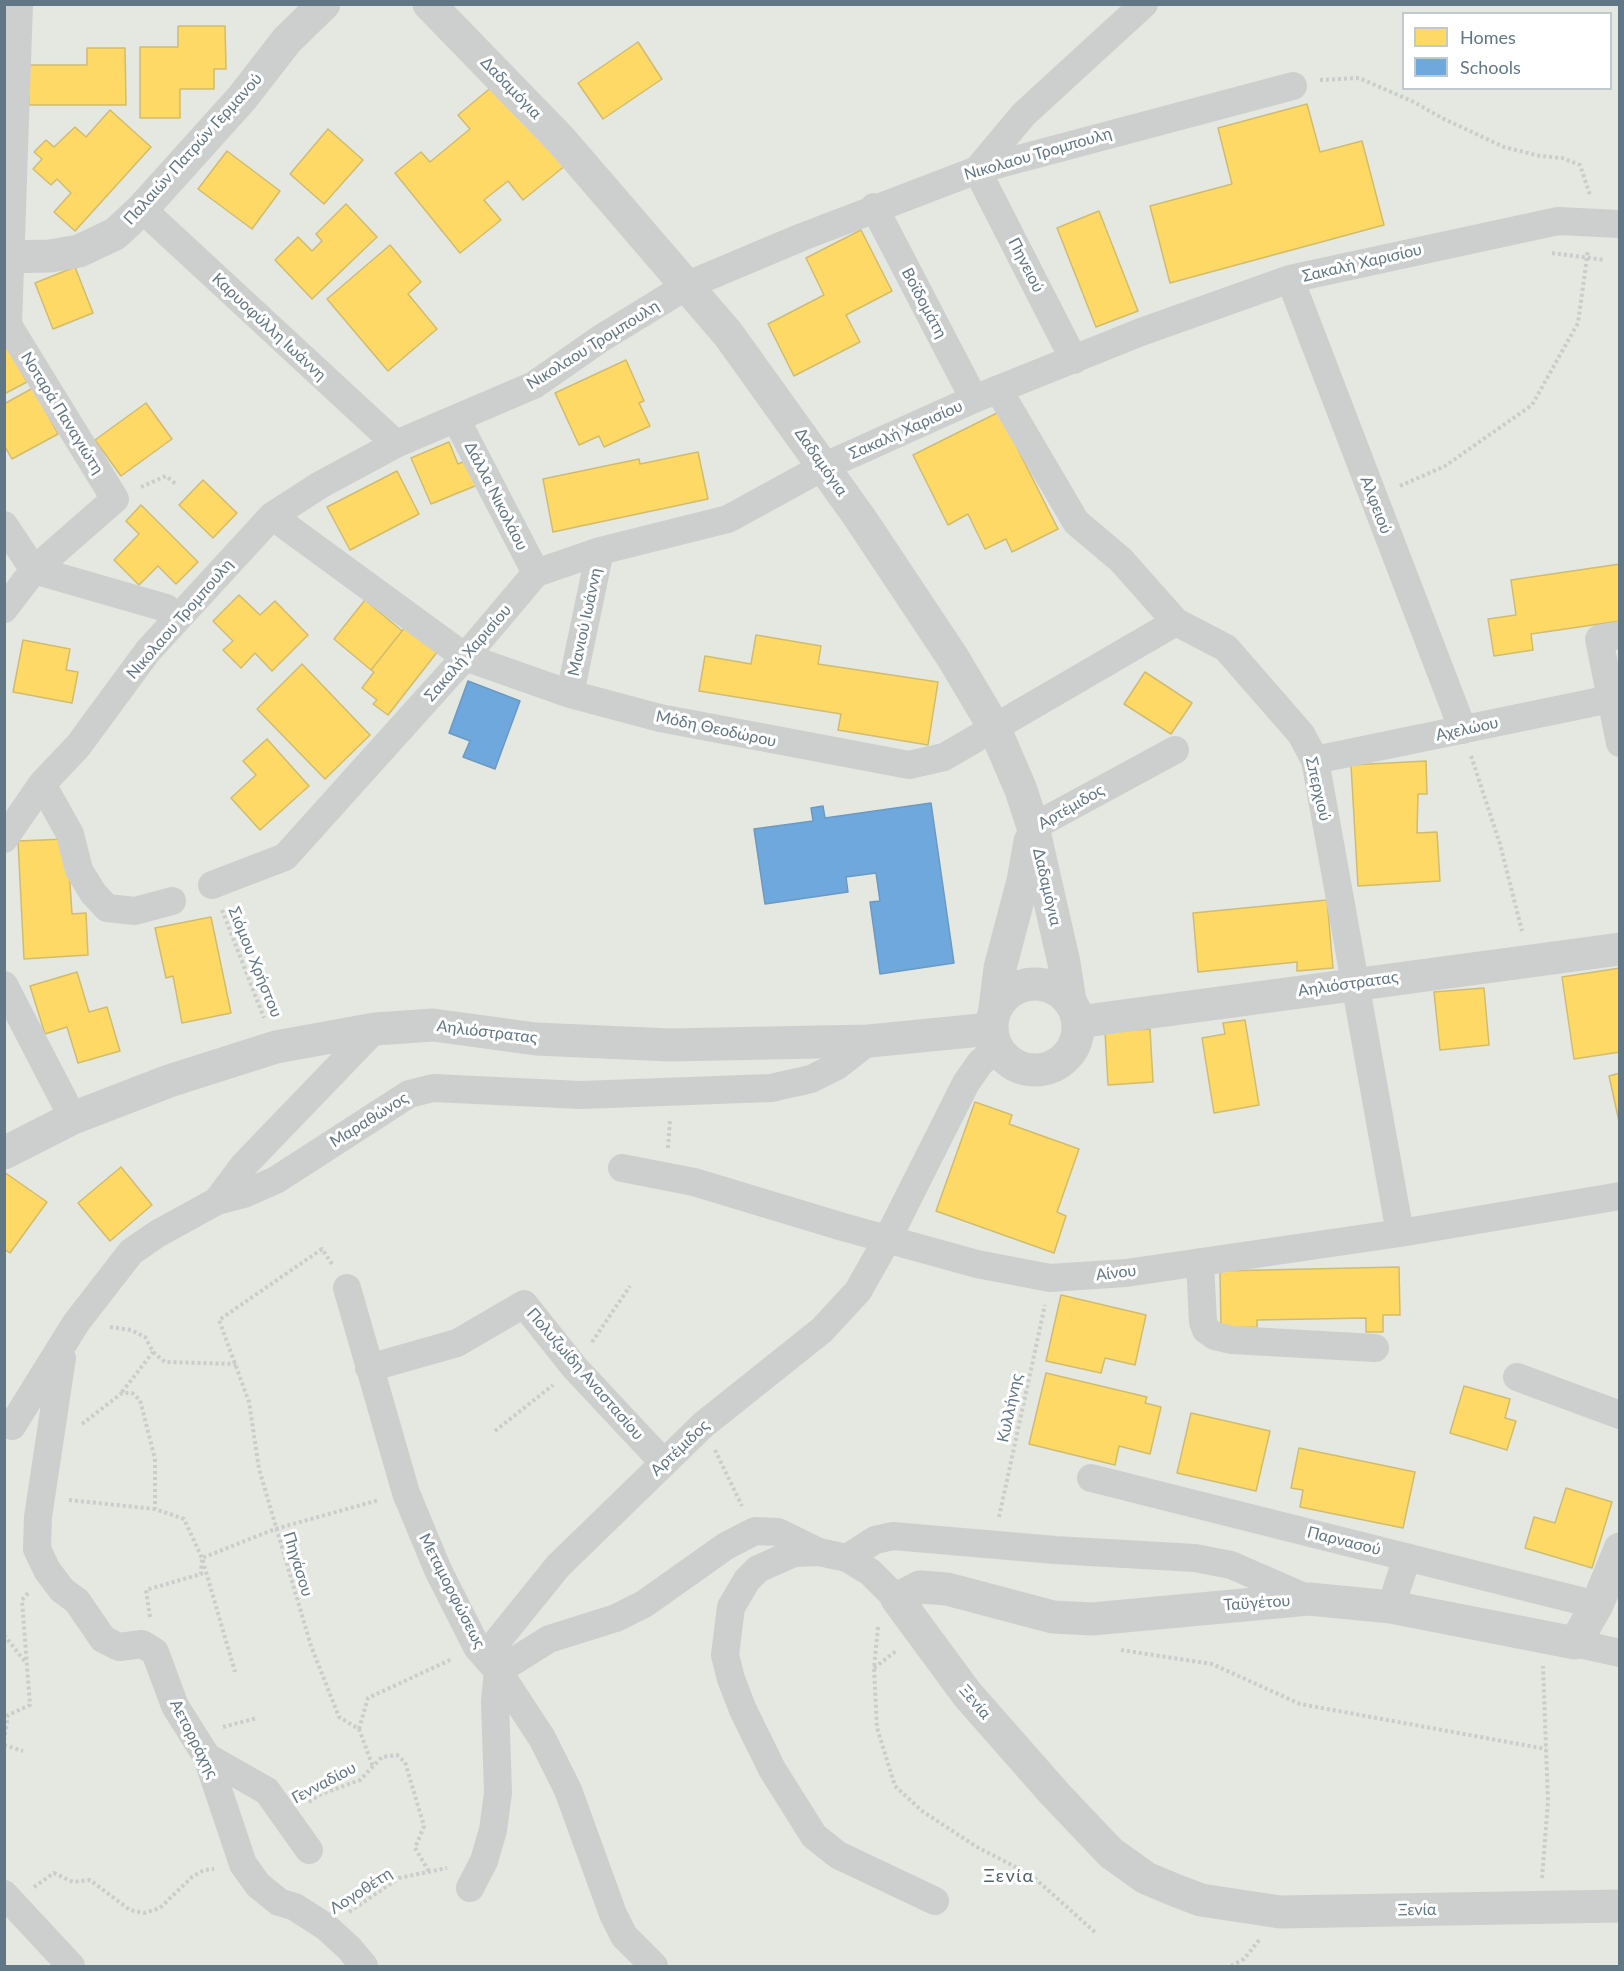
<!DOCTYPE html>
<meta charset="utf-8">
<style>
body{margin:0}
#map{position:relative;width:1624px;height:1971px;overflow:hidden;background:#f5f5f2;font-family:Lato,sans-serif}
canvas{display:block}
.frame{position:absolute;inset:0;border:6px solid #627785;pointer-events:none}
.legend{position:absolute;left:1402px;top:12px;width:210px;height:78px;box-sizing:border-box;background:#fff;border:2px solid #c0c9ce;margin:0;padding:8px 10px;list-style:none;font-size:18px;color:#627785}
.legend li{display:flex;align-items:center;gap:12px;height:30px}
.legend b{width:30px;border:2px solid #c0c9ce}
</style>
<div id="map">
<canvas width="1624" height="1971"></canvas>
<div class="frame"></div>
<ul class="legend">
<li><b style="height:16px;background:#ffd966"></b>Homes</li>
<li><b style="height:16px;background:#6fa8dc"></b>Schools</li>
</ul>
</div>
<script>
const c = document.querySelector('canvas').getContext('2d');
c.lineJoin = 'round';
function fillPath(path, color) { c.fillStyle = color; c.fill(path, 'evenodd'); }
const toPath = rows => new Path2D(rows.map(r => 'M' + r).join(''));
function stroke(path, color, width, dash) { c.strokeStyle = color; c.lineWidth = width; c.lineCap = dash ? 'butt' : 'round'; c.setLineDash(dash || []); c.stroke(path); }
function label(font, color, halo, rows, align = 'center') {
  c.font = font + ' Lato,sans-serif'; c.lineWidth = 6; c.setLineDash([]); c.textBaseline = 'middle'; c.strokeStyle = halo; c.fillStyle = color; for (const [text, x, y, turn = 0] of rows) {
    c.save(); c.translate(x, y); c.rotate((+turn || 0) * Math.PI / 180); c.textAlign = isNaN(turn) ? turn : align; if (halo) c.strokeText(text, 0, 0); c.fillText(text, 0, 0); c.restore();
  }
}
fillPath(toPath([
 [5,5,1619,5,1619,1966,5,1966],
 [1404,14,1610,14,1610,88,1404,88]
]), '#e4e8e0');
const homes = toPath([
 [178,26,225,26,226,69,214,69,214,89,180,89,180,118,140,118,140,47,178,47,178,26],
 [638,42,662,79,603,119,578,83,638,42],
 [87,48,125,48,126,105,29,105,29,65,87,65,87,48],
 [499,81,566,165,523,200,508,181,484,200,501,220,460,253,395,173,421,152,430,162,470,129,458,115,499,81],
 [1307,104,1320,152,1362,141,1384,225,1170,283,1150,206,1232,184,1218,128,1307,104],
 [110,110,151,147,75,231,54,212,71,193,57,179,51,185,33,169,42,159,34,152,46,140,54,147,75,127,86,137,110,110],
 [328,129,363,160,324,204,290,174,328,129],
 [227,151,280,191,252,229,198,189,227,151],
 [346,204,377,237,312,299,275,260,298,237,312,251,322,241,316,234,346,204],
 [1099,211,1138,311,1096,327,1057,228,1099,211],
 [861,230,892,291,846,315,860,342,794,376,768,324,824,295,806,258,861,230],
 [390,245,421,282,408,294,437,329,388,371,327,299,390,245],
 [75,267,93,313,53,329,35,283,75,267],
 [4,342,27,382,4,394,4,342],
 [626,360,644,401,639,403,650,426,604,447,599,436,579,445,555,393,626,360],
 [33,388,58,434,12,459,4,445,4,404,33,388],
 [146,403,172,439,121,476,95,440,146,403],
 [999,412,1058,529,1012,552,1006,539,985,549,968,514,948,525,913,455,999,412],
 [449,442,458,464,470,459,480,484,431,504,411,458,449,442],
 [698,452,708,499,553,532,543,479,639,459,640,464,698,452],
 [397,471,419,514,350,550,327,507,397,471],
 [203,480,237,513,213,538,179,505,203,480],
 [141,505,198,562,176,584,158,566,139,585,114,560,139,534,126,521,141,505],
 [1620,564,1620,621,1531,634,1533,650,1494,656,1488,619,1516,615,1511,580,1620,564],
 [239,595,260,615,275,601,308,635,272,671,255,653,241,668,223,650,233,641,213,621,239,595],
 [365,600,402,631,371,670,334,639,365,600],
 [406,626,438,651,388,715,373,704,377,700,362,688,374,672,371,670,406,626],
 [756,635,821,646,818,664,938,682,928,745,838,730,841,714,699,691,705,656,751,664,756,635],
 [23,640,70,649,66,670,78,672,72,703,13,692,23,640],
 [302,664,370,735,325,779,257,709,302,664],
 [1145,672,1192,703,1171,734,1124,704,1145,672],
 [267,739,309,786,260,830,231,798,256,775,243,761,267,739],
 [1426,761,1427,794,1418,794,1417,833,1437,832,1440,881,1358,886,1351,765,1426,761],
 [67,839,72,914,86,913,88,955,24,959,18,841,67,839],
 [1327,900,1333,968,1297,971,1297,962,1198,972,1193,913,1327,900],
 [211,917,231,1013,182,1023,173,976,166,978,155,928,211,917],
 [1620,968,1620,1052,1574,1059,1562,977,1620,968],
 [77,972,89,1012,107,1007,120,1051,78,1063,67,1027,45,1034,30,986,77,972],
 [1484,988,1489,1045,1440,1050,1434,992,1484,988],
 [1245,1020,1259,1105,1214,1113,1202,1038,1225,1034,1223,1023,1245,1020],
 [1150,1029,1153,1082,1108,1085,1105,1032,1150,1029],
 [1620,1073,1620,1126,1609,1076,1620,1073],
 [975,1102,1012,1115,1009,1124,1079,1149,1057,1212,1066,1216,1054,1253,936,1211,975,1102],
 [121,1167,152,1205,110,1241,78,1203,121,1167],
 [4,1172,47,1202,10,1253,4,1249,4,1172],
 [1399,1267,1400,1315,1383,1315,1383,1332,1366,1332,1366,1318,1257,1320,1257,1327,1221,1328,1220,1271,1399,1267],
 [1061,1295,1146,1315,1135,1365,1105,1358,1101,1373,1046,1361,1061,1295],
 [1046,1373,1147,1397,1145,1403,1161,1407,1150,1454,1119,1446,1115,1465,1029,1444,1046,1373],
 [1464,1386,1510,1399,1505,1418,1516,1421,1507,1450,1450,1433,1464,1386],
 [1191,1413,1270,1431,1256,1491,1177,1473,1191,1413],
 [1299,1448,1415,1472,1403,1528,1300,1507,1303,1490,1291,1488,1299,1448],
 [1566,1488,1612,1502,1592,1568,1525,1548,1534,1517,1555,1523,1566,1488]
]);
fillPath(homes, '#ffd966');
stroke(homes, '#d0bc6f', 1.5);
const schools = toPath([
 [468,681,520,701,495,769,463,757,470,741,449,733,468,681],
 [931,803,954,963,880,974,870,902,880,901,876,873,846,877,848,892,765,904,754,829,813,821,811,808,823,806,825,818,931,803]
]);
fillPath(schools, '#6fa8dc');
stroke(schools, '#6b99c2', 1.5);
stroke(toPath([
 [1320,80,1359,78,1414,102,1442,118,1504,147,1540,156,1562,158,1580,165,1590,195],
 [1552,253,1605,260],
 [1400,486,1445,466,1532,405,1578,323,1588,250],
 [141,487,166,476,177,485],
 [1471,756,1500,844,1522,931],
 [222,910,264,1018],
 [668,1148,670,1120],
 [332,1264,322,1249,219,1320,249,1402,259,1469,311,1646,339,1717,359,1729,373,1767],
 [110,1327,131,1330,145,1337,153,1352,165,1362,236,1364],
 [592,1342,630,1286],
 [122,1392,153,1352],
 [82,1424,122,1393,132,1393,140,1400,155,1459,155,1509,184,1519,202,1558,235,1672],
 [495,1431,553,1385],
 [715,1450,742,1506],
 [69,1500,155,1509],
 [999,1517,1045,1305],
 [150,1617,146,1590,201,1574,202,1558,275,1529,379,1500],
 [878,1627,874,1668,877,1728,895,1786,922,1811,977,1847,1031,1875,1097,1934],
 [4,1635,26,1663],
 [1121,1650,1212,1664,1300,1704,1546,1749],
 [874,1668,896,1651],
 [223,1727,257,1718],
 [359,1729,368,1698,452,1659],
 [4,1741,8,1715,30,1705,22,1600,29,1592],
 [4,1745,23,1751],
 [309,1802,319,1795,360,1780,382,1757,397,1755,405,1762,424,1826,415,1848,430,1873],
 [1542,1878,1548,1802,1543,1666],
 [34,1887,54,1873,73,1882,90,1880,130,1910,144,1913,160,1908,192,1877,204,1870,214,1869],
 [349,1912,399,1878,447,1868],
 [1231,1966,1244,1959,1260,1939]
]), '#cbcccc', 4, [3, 3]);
stroke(toPath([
 [874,207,974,399],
 [142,209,396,444],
 [1290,279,1463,730],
 [1074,360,977,170,1024,114,1144,4],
 [998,389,1076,522,1121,560,1176,622,1226,648,1301,734,1315,760,1400,1233],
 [456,419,536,573],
 [272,516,465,657,570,694,660,718,909,765,944,757,1176,622],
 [4,525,34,570],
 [34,570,166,608],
 [4,609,34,570,115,499,8,325,19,4],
 [1620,635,1599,639,1620,743],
 [570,694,600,551],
 [1315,760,1620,697],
 [42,784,70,834,79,870,93,893,107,908,135,911,172,901],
 [1033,827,1175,750],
 [4,839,42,784,78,746,148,651,272,516,320,485,396,444,534,385,600,339,688,285,802,237,977,170,1293,86],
 [212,885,285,857,465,657,536,573,600,551,728,519,823,467,974,399,1141,332,1290,279,1558,221,1620,224],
 [4,985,73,1118],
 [622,1168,694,1182,843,1227,977,1264,1050,1278,1126,1273,1400,1233,1620,1196],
 [217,1201,244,1165,375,1029],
 [1200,1262,1203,1322,1206,1330,1215,1336,1232,1340,1375,1348],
 [347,1288,406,1493,438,1570,477,1647,498,1671,542,1738,568,1790,613,1914,624,1936,654,1966],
 [62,1358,38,1517,37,1549,47,1570,62,1590,77,1601,103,1639,119,1647,142,1644,155,1652,175,1706,207,1757,243,1864,258,1885,279,1902,295,1907,326,1927,349,1948,364,1966],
 [369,1368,457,1343,524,1304,575,1368,664,1463],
 [1517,1377,1620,1415],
 [12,1426,76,1323,131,1252,157,1234,217,1201,244,1194,276,1180,409,1094,433,1088,581,1095,771,1088,811,1079,837,1066,869,1041],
 [1091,1478,1597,1605],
 [847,1558,875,1540,893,1536,1055,1550,1195,1558,1231,1565,1309,1599],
 [897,1599,870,1572,847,1558,819,1552,794,1553,758,1569,747,1580,731,1607,725,1655,731,1679,743,1710,772,1769,814,1836,838,1855,935,1901],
 [1391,1607,1407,1557],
 [1575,1643,1620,1653],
 [498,1671,549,1639,616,1618,644,1604,726,1546,755,1531,778,1532,819,1552],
 [207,1757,267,1791,309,1850],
 [470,1888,484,1861,493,1830,498,1793,495,1701,498,1671,495,1644,558,1566,664,1463,703,1425,822,1330,858,1291,888,1238,966,1083,980,1063,997,1048],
 [4,1894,71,1966]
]), '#cdcfcf', 28);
stroke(toPath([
 [429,4,561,140,728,334,860,518,953,658,994,727,1021,790,1033,827,1064,963,1070,1001],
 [4,257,50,256,79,251,115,234,142,209,242,98,287,40,324,4],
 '992 1027a43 43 0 1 1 86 0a43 43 0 1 1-86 0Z',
 [995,1008,1000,968,1023,881,1030,841],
 [1078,1022,1620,949],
 [4,1153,73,1118,169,1081,276,1047,375,1029,433,1025,536,1039,670,1045,869,1041,991,1029],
 [1620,1549,1597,1605,1575,1643,1391,1607,1309,1599,1092,1619,1053,1617,947,1589,920,1587,897,1599,967,1694,1054,1793,1111,1853,1146,1878,1177,1891,1201,1900,1280,1912,1620,1906]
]), '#cdcfcf', 33);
label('16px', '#627785', '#fff', [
 ["Δαδαμόγια",511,88,46],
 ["Παλαιών Πατρών Γερμανού",193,149,-48],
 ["Νικολαου Τρομπουλη",1038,154,-16],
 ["Σακαλή Χαρισίου",1362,263,-13],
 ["Πηνειού",1026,265,63],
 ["Βοϊδομάτη",924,303,62],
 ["Καρυοφύλλη Ιωάννη",269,327,43],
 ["Νικολαου Τρομπουλη",593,345,-32],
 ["Νοταρά Παναγιώτη",62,413,58],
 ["Σακαλή Χαρισίου",906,430,-24],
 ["Δαδαμόγια",821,462,55],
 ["Δάλλα Νικολάου",496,496,63],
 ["Αλφειού",1376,505,69],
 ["Νικολαου Τρομπουλη",180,619,-49],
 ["Μανιού Ιωάννη",585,622,-78],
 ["Σακαλή Χαρισίου",468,653,-49],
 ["Μόδη Θεοδώρου",716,729,12],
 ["Αχελώου",1467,729,-12],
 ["Σπερχιού",1318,789,77],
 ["Αρτέμιδος",1071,807,-30],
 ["Δαδαμόγια",1047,887,77],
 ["Σιόμου Χρήστου",255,962,68],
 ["Αηλιόστρατας",1348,984,-8],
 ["Αηλιόστρατας",487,1032,7],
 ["Μαραθώνος",369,1120,-32],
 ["Αίνου",1116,1273,-7],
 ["Πολυζωίδη Αναστασίου",585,1374,49],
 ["Κυλλήνης",1010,1408,-78],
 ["Αρτέμιδος",680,1448,-43],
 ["Παρνασού",1344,1541,14],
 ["Πηγάσου",298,1564,73],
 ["Μεταμορφώσεως",452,1591,63],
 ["Ταϋγέτου",1257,1603,-4],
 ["Ξενία",975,1702,50],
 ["Αετορράχης",194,1739,63],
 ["Γενναδίου",324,1783,-28],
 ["Λογοθέτη",361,1891,-33],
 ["Ξενία",1417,1910,-1]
]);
c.letterSpacing = '1.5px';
label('18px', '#505f6a', '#fff', [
 ["Ξενία",1009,1876]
]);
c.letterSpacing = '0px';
</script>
